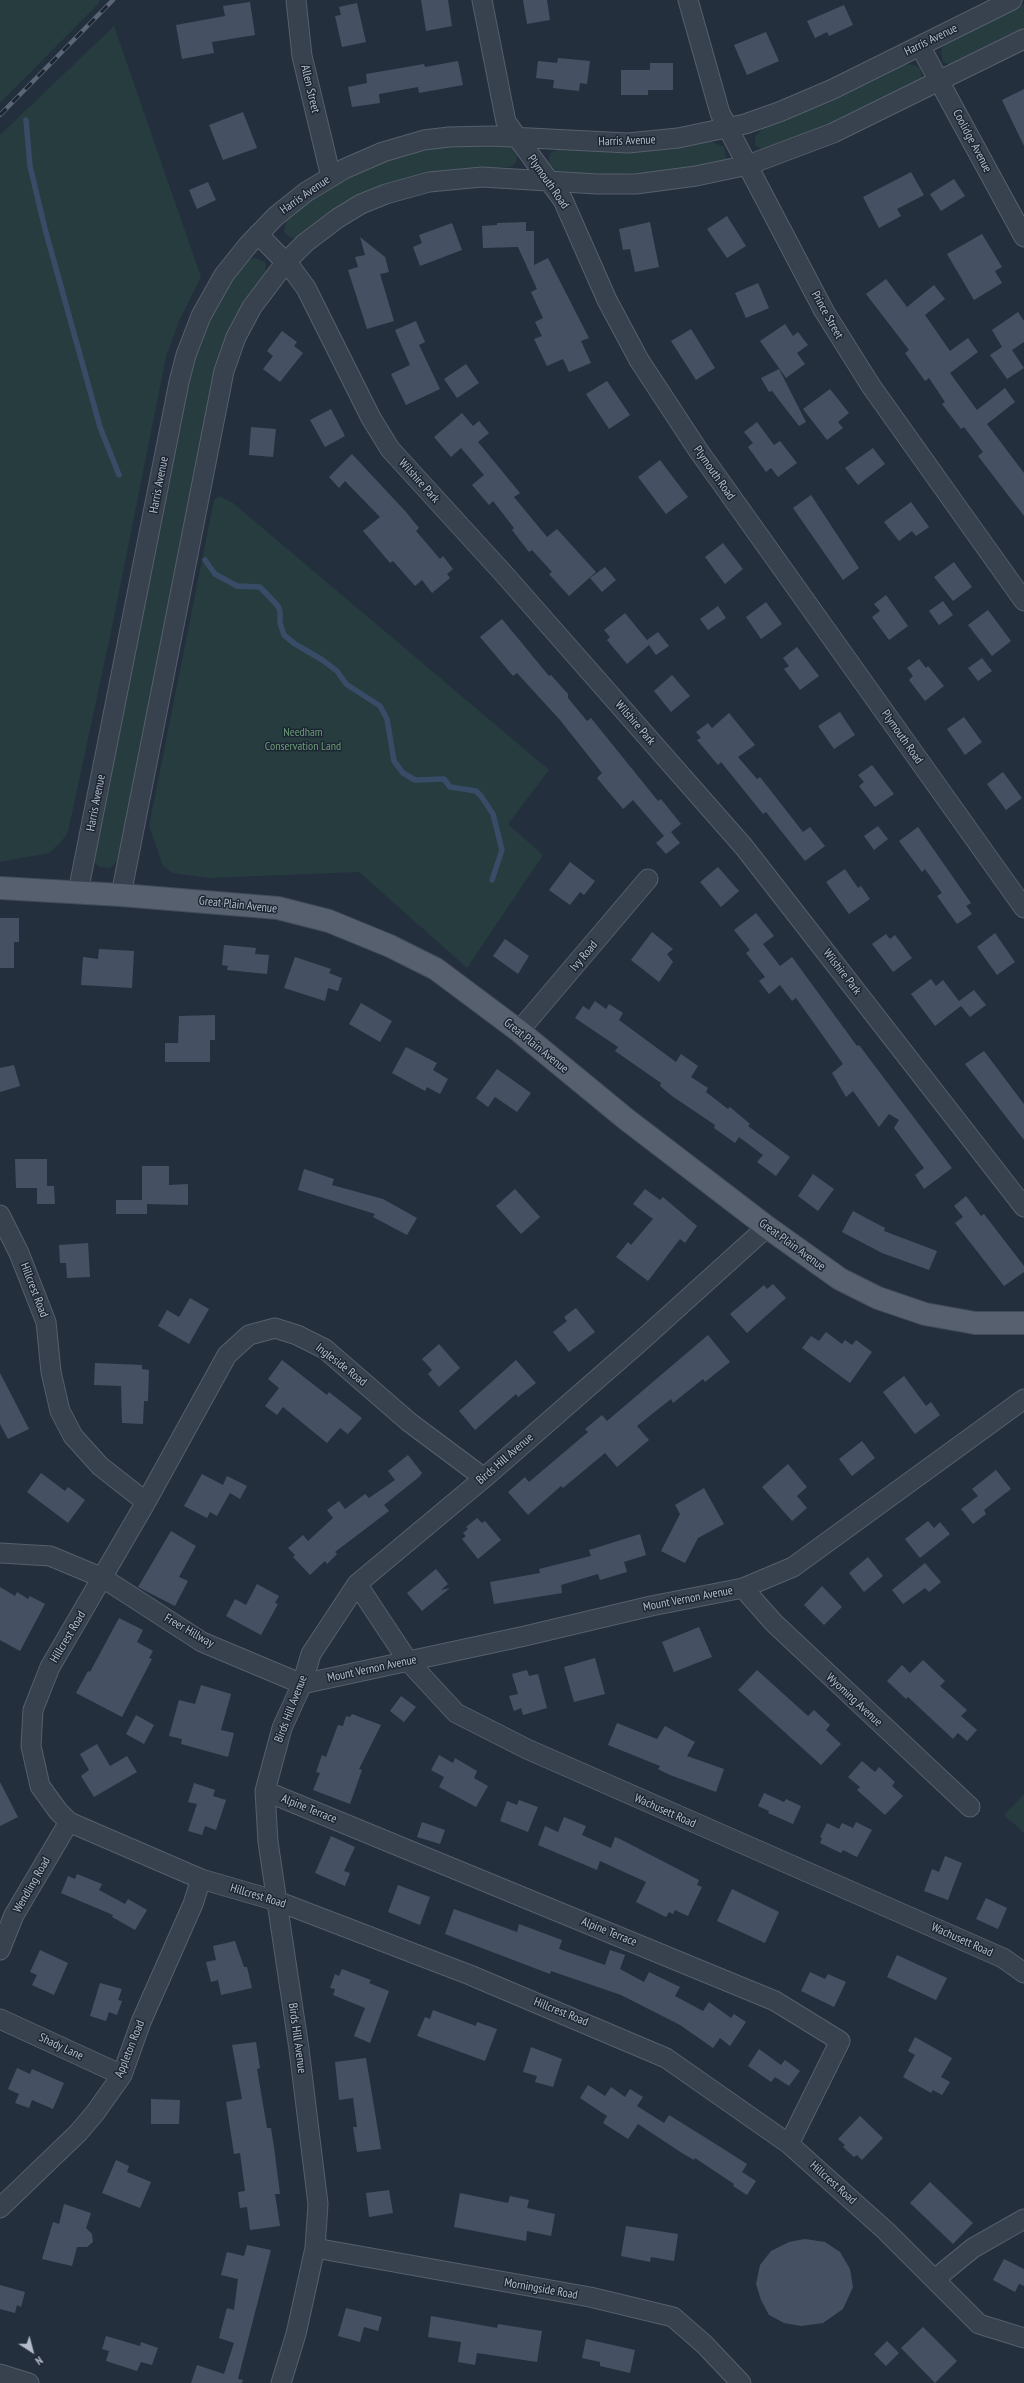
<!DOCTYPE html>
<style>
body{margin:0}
#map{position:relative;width:1024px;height:2383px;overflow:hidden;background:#242f3e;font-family:"PT Sans Narrow",sans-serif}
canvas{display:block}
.north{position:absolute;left:12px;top:2331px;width:40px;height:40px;-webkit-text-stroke:3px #1d2633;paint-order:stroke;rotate:144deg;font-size:11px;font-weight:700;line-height:16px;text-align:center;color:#b4bcc9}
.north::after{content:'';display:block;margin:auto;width:14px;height:18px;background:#b4bcc9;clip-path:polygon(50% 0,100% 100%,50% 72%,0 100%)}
</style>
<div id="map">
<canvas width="1024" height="2383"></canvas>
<div class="north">N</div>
</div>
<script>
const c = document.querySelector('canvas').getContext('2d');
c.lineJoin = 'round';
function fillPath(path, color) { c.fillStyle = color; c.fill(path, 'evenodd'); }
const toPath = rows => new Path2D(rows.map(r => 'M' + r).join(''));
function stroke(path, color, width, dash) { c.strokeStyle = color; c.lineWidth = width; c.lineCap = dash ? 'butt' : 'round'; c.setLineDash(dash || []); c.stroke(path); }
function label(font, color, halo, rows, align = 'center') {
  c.font = font + ' "PT Sans Narrow",sans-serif'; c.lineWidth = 3; c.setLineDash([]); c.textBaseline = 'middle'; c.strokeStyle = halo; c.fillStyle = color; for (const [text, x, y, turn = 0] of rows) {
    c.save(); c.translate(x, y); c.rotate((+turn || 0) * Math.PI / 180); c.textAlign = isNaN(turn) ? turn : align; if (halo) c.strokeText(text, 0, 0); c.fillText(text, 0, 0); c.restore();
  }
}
fillPath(toPath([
 [0,0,99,0,99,3,0,103],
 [1024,4,1024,29,952,65,943,62,941,53,943,45,948,41],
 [114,26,201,277,179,321,166,357,112,627,68,832,62,841,49,853,0,862,0,135],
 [903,64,914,65,920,68,922,79,834,123,764,149,755,146,755,137,763,128],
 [710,141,724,147,726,157,722,161,699,167,652,173,601,175,553,173,548,165,550,153,560,148,624,151],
 [504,145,514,147,518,152,516,162,511,167,445,170,397,181,339,206,297,238,291,238,284,232,286,221,304,203,341,181,392,158,441,147],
 [255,258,265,262,266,272,210,397,118,861,110,868,100,867,96,864,94,858,185,393,198,345,221,295,247,260],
 [219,496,233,503,549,770,508,824,543,855,467,968,359,872,208,878,173,873,163,866,149,826,214,500],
 [1024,1794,1024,1833,1004,1815]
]), '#263c3f');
stroke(toPath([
 [26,120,30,166,45,229,100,427,119,475],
 [205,560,215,574,237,586,260,587,278,606,280,611,280,623,284,635,295,644,321,659,337,671,346,684,380,706,387,719,394,761,403,773,415,780,444,779,450,787,476,791,481,796,493,814,502,850,492,880]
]), '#394c67', 5.5);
fillPath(toPath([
 [421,0,448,0,452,26,426,31],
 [523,0,547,0,550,20,527,24],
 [250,2,255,35,212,42,214,53,182,59,176,25,225,16,223,6],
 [357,3,366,42,342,47,335,16,341,15,339,7],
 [844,5,853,25,829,36,827,32,815,38,807,21],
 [766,32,779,61,747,75,734,45],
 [558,58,590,61,587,84,580,83,579,91,553,88,554,80,536,78,538,61,557,63],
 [458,61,463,85,419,93,418,87,379,94,380,103,352,107,348,87,367,83,366,74,424,64,425,67],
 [650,63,673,63,673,90,648,90,648,95,621,95,621,70,650,70],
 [1024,89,1024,146,1002,100],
 [243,112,257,148,223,160,209,125],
 [911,172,924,195,897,209,901,216,879,228,863,197],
 [954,179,965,196,941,211,930,194],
 [208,182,216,200,197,209,189,190],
 [727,216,746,246,727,258,707,229],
 [526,222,526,231,534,231,534,265,548,258,589,338,581,341,591,363,569,372,563,359,547,366,534,339,542,336,535,322,543,318,531,292,537,289,518,247,483,248,482,226,497,225,497,223],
 [650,222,659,267,635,272,630,249,623,250,619,229],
 [452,223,462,250,420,266,413,247,422,243,419,235],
 [982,234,1002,267,995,271,1002,283,974,300,947,254],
 [360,237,385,257,389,272,380,274,394,321,367,329,348,270,358,267,355,257,365,255],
 [886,279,907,307,934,285,945,299,925,315,950,351,968,338,978,352,950,373,977,410,1005,388,1015,402,987,424,1024,473,1024,516,978,456,983,452,964,427,961,429,942,404,945,402,929,378,925,381,905,353,909,350,866,294],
 [758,283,769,308,746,318,735,293],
 [1018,312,1024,321,1024,342,1012,350,1024,368,1007,379,990,355,1002,347,992,330],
 [416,321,425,342,419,345,440,389,406,405,391,374,410,365,395,330],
 [785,324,793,336,798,332,808,345,797,353,805,364,786,378,760,341],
 [691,329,715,368,696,380,671,341],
 [282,331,297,342,294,346,303,353,280,382,263,369,273,356,267,351],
 [466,364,479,383,457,398,444,379],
 [779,369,806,422,799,426,772,391,769,392,761,378],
 [607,381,630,415,609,429,586,394],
 [830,389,849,413,838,422,843,428,827,440,803,409],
 [331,409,345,436,325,447,310,420],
 [462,413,473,426,479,421,489,433,478,442,520,493,514,497,547,537,557,529,596,572,569,596,549,574,552,572,532,550,529,552,512,530,514,528,493,501,489,505,472,485,484,475,461,448,451,457,434,437],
 [757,422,774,445,780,441,797,463,778,477,771,468,766,472,748,447,753,443,744,432],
 [251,427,276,429,273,457,249,455],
 [873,448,885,464,858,485,845,468],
 [352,454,406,512,419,528,416,531,440,559,443,556,453,569,447,574,450,578,432,593,422,580,415,586,393,561,390,563,363,531,380,517,345,481,339,488,329,477],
 [660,460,688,497,666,514,638,477],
 [811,495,859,568,843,580,793,508],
 [911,502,929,527,916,536,912,531,899,541,884,522],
 [723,543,743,569,725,584,705,557],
 [954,562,972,587,953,601,934,577],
 [605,567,616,580,602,592,590,578],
 [886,595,908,626,889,640,872,617,880,611,874,604],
 [943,601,953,615,939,625,929,611],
 [766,602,782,624,761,639,746,617],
 [718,606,726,618,708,630,700,619],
 [988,610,1011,641,992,656,968,625],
 [625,613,647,640,658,632,669,646,656,655,649,645,627,664,607,640,610,637,604,630],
 [502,619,549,676,551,675,568,694,568,698,587,721,591,718,658,801,661,799,681,824,671,832,680,843,666,854,656,843,664,836,633,800,623,809,597,778,602,773,560,720,517,673,513,676,480,637],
 [797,647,819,676,800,690,784,669,789,666,783,658],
 [982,658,992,671,978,681,968,668],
 [919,659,926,668,928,666,944,686,925,701,909,680,913,676,907,668],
 [672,675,690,696,671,712,654,691],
 [840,712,855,735,834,749,818,726],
 [729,713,755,745,738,757,757,779,760,777,803,832,810,827,825,846,805,861,766,812,763,814,721,762,718,765,697,740,701,738,696,732,708,723,712,728],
 [964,717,982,742,965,755,947,729],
 [872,765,894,794,875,807,859,786,864,782,858,775],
 [1003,772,1022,798,1006,810,987,784],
 [878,826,888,839,874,850,864,836],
 [918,827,971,903,966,906,972,914,957,924,937,896,942,893,925,869,922,872,899,841],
 [570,862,595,881,584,895,580,892,570,905,549,890],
 [718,867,739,891,721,907,700,882],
 [845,869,858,888,861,886,870,899,849,914,826,882],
 [756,913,774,936,763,944,780,966,792,957,857,1046,859,1045,952,1168,924,1189,915,1175,924,1168,894,1128,899,1120,889,1114,879,1127,853,1091,846,1097,832,1073,843,1064,796,998,792,1001,780,985,769,994,759,981,765,977,746,953,750,950,734,930],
 [0,918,19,918,19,942,14,942,14,968,0,968],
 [652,932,673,949,667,954,673,962,659,982,631,960],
 [995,933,1015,962,997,975,977,947],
 [886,934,890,939,895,935,912,958,893,972,872,944],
 [505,939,529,956,518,974,493,956],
 [224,945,256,948,255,954,269,955,267,974,227,970,228,966,222,965],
 [99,949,134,951,132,988,81,985,83,957,98,959],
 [295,957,331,969,329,973,342,978,338,991,328,988,325,1001,284,988],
 [931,979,936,986,943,980,959,1001,974,990,986,1005,970,1017,961,1006,935,1026,911,994],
 [595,1001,606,1009,609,1004,623,1013,619,1020,676,1062,681,1054,698,1066,691,1077,708,1088,706,1092,728,1109,730,1107,750,1124,748,1126,790,1157,776,1176,757,1162,763,1155,739,1137,735,1143,714,1128,715,1125,672,1096,660,1086,661,1083,615,1051,618,1047,575,1018,583,1006,589,1010],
 [361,1003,392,1021,380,1042,349,1024],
 [215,1015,215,1040,210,1040,210,1062,165,1062,165,1043,178,1043,179,1016],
 [406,1047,437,1063,433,1070,448,1079,440,1094,427,1087,425,1091,392,1073],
 [984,1051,1024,1104,1024,1140,965,1064],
 [14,1065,20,1086,0,1092,0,1068],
 [497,1069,531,1093,517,1112,495,1097,488,1107,476,1098],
 [15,1159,47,1159,47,1186,54,1186,55,1204,37,1204,37,1188,16,1188],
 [142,1166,169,1166,169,1185,188,1184,188,1205,147,1204,147,1214,116,1214,116,1200,142,1200],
 [304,1169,334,1179,332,1185,383,1199,417,1218,407,1235,373,1217,375,1214,298,1190],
 [813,1174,834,1189,818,1211,798,1196],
 [515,1189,540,1217,521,1234,496,1206],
 [645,1189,660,1200,663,1197,697,1226,685,1243,680,1239,648,1281,616,1257,628,1242,631,1245,653,1219,633,1204],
 [966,1196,981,1216,984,1214,1024,1266,1024,1272,1004,1286,955,1223,963,1217,954,1206],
 [853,1211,885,1228,884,1231,937,1251,929,1270,882,1253,842,1232],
 [88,1243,90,1277,67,1278,66,1263,60,1263,59,1245],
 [773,1284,786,1298,747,1333,730,1314,764,1285,767,1289],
 [190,1298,209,1309,189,1344,158,1326,167,1310,179,1317],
 [576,1308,595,1332,569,1352,553,1332,567,1321,564,1317],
 [826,1332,842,1344,845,1340,852,1345,856,1340,872,1352,850,1383,802,1348,811,1336,819,1341],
 [708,1335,730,1362,705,1382,703,1379,673,1403,671,1399,637,1426,649,1440,617,1467,605,1453,563,1488,561,1486,528,1515,508,1492,525,1477,529,1482,588,1432,585,1429,602,1415,607,1421],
 [439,1344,460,1368,439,1387,428,1374,432,1370,422,1359],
 [282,1360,327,1395,329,1392,362,1418,348,1434,340,1428,327,1443,283,1407,277,1415,265,1406,279,1388,268,1379],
 [516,1360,536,1383,518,1397,516,1394,475,1430,459,1411],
 [95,1363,142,1365,142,1369,149,1370,148,1401,144,1401,143,1424,122,1423,121,1386,94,1385],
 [0,1373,29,1429,8,1439,0,1424],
 [904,1376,926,1406,931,1402,940,1415,915,1434,883,1392],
 [862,1441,875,1458,852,1476,839,1459],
 [408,1455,422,1473,419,1477,384,1505,389,1511,335,1552,337,1554,327,1564,325,1561,310,1575,293,1557,295,1555,288,1548,303,1535,308,1541,333,1518,327,1510,339,1501,345,1509,365,1494,369,1498,395,1480,388,1471],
 [788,1464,807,1487,797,1496,807,1508,792,1521,762,1487],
 [996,1470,1011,1489,984,1510,986,1514,973,1524,961,1509,978,1496,972,1489],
 [41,1473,65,1491,68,1487,85,1500,68,1523,27,1492],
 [202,1474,223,1485,227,1476,247,1486,240,1499,230,1493,217,1516,210,1512,207,1518,184,1506],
 [704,1488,724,1524,698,1538,685,1563,661,1551,680,1514,675,1505],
 [477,1518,482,1523,485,1521,501,1540,478,1559,462,1539,466,1536,463,1533,468,1529,466,1527],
 [928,1521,934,1528,940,1522,950,1534,920,1558,905,1539],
 [171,1531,196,1546,179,1577,188,1581,175,1606,138,1587],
 [640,1534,646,1555,624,1562,627,1572,600,1580,598,1574,561,1585,562,1593,494,1604,490,1582,540,1573,539,1569,591,1556,589,1550],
 [868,1557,883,1576,864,1592,849,1573],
 [925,1563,941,1582,929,1592,925,1588,903,1604,892,1590],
 [436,1569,448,1584,441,1590,450,1588,422,1611,407,1593],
 [257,1584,279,1596,275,1603,278,1604,261,1635,226,1616,235,1599,246,1605],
 [822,1586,842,1607,824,1625,804,1605],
 [0,1587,15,1596,17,1592,28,1599,30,1596,45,1604,20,1651,0,1640],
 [119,1618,143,1630,137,1642,153,1651,149,1658,152,1659,122,1717,76,1693,88,1671,90,1672],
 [699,1627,712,1657,674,1672,662,1642],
 [595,1658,605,1694,574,1702,564,1667],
 [923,1660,945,1681,940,1686,967,1710,961,1716,977,1730,967,1741,958,1733,953,1739,908,1697,906,1699,887,1681,902,1665,910,1673],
 [527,1670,529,1676,538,1674,547,1708,523,1715,521,1708,514,1711,509,1696,518,1694,512,1674],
 [757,1670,808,1716,814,1710,830,1725,826,1730,841,1744,821,1765,738,1690],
 [201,1685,231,1694,221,1730,234,1733,228,1757,181,1744,182,1739,169,1736,179,1700,195,1704],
 [401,1696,416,1707,404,1722,390,1711],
 [352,1714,381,1725,359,1769,362,1770,350,1804,313,1790,320,1773,316,1772,322,1755,326,1757,338,1725,343,1726,346,1716,350,1717],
 [136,1715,154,1725,144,1744,126,1734],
 [617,1723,657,1739,665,1726,695,1742,687,1756,724,1769,716,1792,670,1775,658,1769,660,1766,608,1745],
 [97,1744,110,1766,127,1756,137,1772,94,1797,81,1776,89,1770,80,1754],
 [439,1755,453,1763,455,1758,477,1771,474,1778,488,1786,476,1807,439,1787,444,1777,431,1770],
 [862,1761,875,1772,879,1767,895,1782,892,1786,903,1796,885,1815,857,1790,860,1787,848,1777],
 [0,1782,18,1817,0,1826],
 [194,1783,215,1790,213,1796,226,1800,216,1830,205,1826,202,1835,188,1831,197,1804,188,1802],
 [764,1793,784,1802,786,1799,801,1806,793,1824,768,1813,769,1811,758,1806],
 [519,1800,538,1807,528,1832,500,1821,507,1801,517,1805],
 [564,1817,586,1826,582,1835,611,1848,615,1837,620,1839,699,1880,697,1885,702,1887,688,1916,675,1910,673,1914,669,1912,666,1917,636,1902,646,1882,600,1861,597,1870,538,1845,545,1826,558,1832],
 [422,1822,445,1830,440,1844,417,1837],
 [856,1822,872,1830,857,1857,843,1850,841,1853,820,1843,822,1838,820,1837,827,1823,839,1829,842,1823,853,1828],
 [331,1836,355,1847,344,1871,350,1873,345,1886,315,1873],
 [945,1856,962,1863,948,1900,924,1891,932,1869,939,1872],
 [77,1874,102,1884,99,1890,125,1904,128,1899,147,1910,135,1930,112,1917,113,1915,61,1893,68,1876,75,1879],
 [398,1885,430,1897,420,1925,388,1912],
 [732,1889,779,1912,765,1943,717,1921],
 [986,1898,1007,1908,998,1929,976,1919],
 [454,1909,517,1932,519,1924,562,1940,559,1949,605,1965,610,1950,625,1955,620,1969,644,1982,649,1972,680,1987,675,1996,703,2011,709,2002,731,2018,734,2014,746,2022,730,2046,720,2038,713,2048,680,2025,621,1995,551,1971,550,1974,445,1934],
 [235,1941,244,1967,247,1967,252,1988,221,1995,218,1980,211,1982,206,1962,216,1960,213,1946],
 [40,1950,68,1963,54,1995,32,1985,37,1975,30,1972],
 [897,1955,947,1978,936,2000,887,1977],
 [342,1969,371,1980,369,1983,389,1991,370,2043,354,2036,365,2008,333,1995,335,1989,330,1988,335,1974,339,1976],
 [810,1972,825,1979,828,1974,846,1982,834,2007,801,1991],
 [100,1983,122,1989,118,2000,122,2001,117,2015,109,2012,106,2021,90,2016],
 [433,2010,476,2026,477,2022,497,2029,485,2061,417,2036,425,2017,430,2019],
 [915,2037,952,2058,941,2077,950,2082,942,2095,933,2090,931,2093,903,2077,915,2055,908,2051],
 [256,2042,260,2068,257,2069,267,2128,271,2128,274,2147,280,2194,275,2194,280,2226,250,2230,247,2207,240,2208,238,2192,245,2191,240,2153,234,2154,226,2102,242,2099,232,2045],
 [531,2047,562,2059,553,2087,535,2082,537,2076,523,2072],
 [759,2049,781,2065,785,2060,800,2071,789,2086,775,2077,771,2082,748,2066],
 [366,2058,381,2149,357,2152,353,2127,357,2127,353,2098,339,2100,335,2062],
 [17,2068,30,2074,32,2069,64,2083,53,2109,32,2100,29,2108,15,2103,19,2094,8,2089],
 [588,2085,605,2096,611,2087,625,2097,630,2089,643,2097,637,2106,664,2123,669,2115,722,2148,747,2164,742,2172,756,2181,747,2195,733,2186,734,2184,695,2158,694,2160,682,2153,638,2124,628,2139,603,2123,607,2116,580,2098],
 [151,2099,180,2100,179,2124,151,2124],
 [860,2116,883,2138,862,2160,857,2155,854,2157,843,2147,845,2145,838,2139],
 [116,2160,129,2166,127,2172,151,2182,140,2208,102,2193],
 [930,2182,973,2223,953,2244,910,2203],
 [389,2190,393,2213,369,2217,366,2193],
 [460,2193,508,2203,510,2196,529,2200,527,2208,555,2214,551,2236,527,2231,526,2241,454,2227],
 [64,2204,91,2213,86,2228,92,2234,93,2242,87,2247,77,2247,72,2266,42,2259,53,2222,59,2224],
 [626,2226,678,2234,674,2261,651,2257,650,2262,621,2256],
 [805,2239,825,2242,840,2252,850,2269,853,2287,843,2309,823,2323,801,2326,784,2323,769,2315,761,2300,756,2284,760,2265,771,2251,789,2242],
 [247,2245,271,2250,238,2379,243,2380,242,2383,191,2383,197,2365,224,2374,234,2343,219,2338,227,2308,234,2310,238,2279,221,2275,227,2252,244,2256],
 [1004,2259,1024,2269,1024,2286,1019,2284,1015,2292,993,2280],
 [0,2285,25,2292,21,2307,17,2305,15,2313,0,2309],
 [346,2308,382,2317,378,2331,364,2327,360,2342,338,2336],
 [431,2316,497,2328,498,2324,542,2331,537,2362,477,2353,475,2365,458,2362,461,2342,428,2337],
 [923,2327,957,2361,935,2383,901,2348],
 [106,2336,140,2346,141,2342,158,2348,152,2365,141,2362,137,2371,106,2361,109,2351,102,2349],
 [586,2339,635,2350,630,2373,600,2366,600,2362,582,2358],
 [887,2341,899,2353,886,2366,874,2354]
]), '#455162');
const minor = toPath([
 [296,0,302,56,331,177],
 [482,0,506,122,563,200,607,300,639,360,698,450,1024,908],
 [688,0,720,113,824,311,871,386,1024,601],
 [920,46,1024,237],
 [258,234,292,269,306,288,371,418,390,449,504,574,744,847,1024,1207],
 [78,892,179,382,186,355,201,316,224,275,248,245,276,216,306,192,344,169,383,152,424,140,449,137,491,136,628,143,678,138,745,124,779,112,833,89,1012,0],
 [121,895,224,371,236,337,252,307,286,262,305,243,338,218,361,204,386,194,429,182,482,177,597,184,636,184,696,176,748,165,833,133,1024,39],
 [519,1031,648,879],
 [0,1215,19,1253,46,1322,51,1372,60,1411,73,1436,100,1466,146,1502,50,1667,33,1710,31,1746,40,1786,58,1811,69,1822,201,1879,277,1901,470,1975,666,2058,789,2144,886,2231,979,2324,1024,2338],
 [146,1502,227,1355,249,1335,275,1328,297,1335,325,1349,409,1422,484,1478],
 [0,1553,50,1556,103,1578,202,1642,302,1684,525,1636,651,1606,743,1588,793,1567,1024,1399],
 [357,1584,408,1661,456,1713,527,1749,1003,1958,1024,1973],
 [743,1588,774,1623,970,1807],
 [265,1791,775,2001,840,2041,789,2144],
 [0,1950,14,1915,69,1822],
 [0,2019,122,2075],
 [0,2208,78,2133,95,2113,122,2075,141,2022,193,1904,201,1879],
 [315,2248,590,2297,673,2317,704,2344,741,2383],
 [935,2279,973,2248,1024,2219],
 [0,2374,29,2383],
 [281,2383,296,2334,315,2248,318,2204,299,2049,268,1842,265,1791,282,1728,302,1684,311,1654,357,1584,484,1478,642,1340,767,1227]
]);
const major = toPath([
 [0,888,121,895,278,908,329,921,390,946,436,969,519,1031,626,1119,767,1227,840,1279,878,1298,925,1314,975,1323,1024,1323]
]);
stroke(minor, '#565f6c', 21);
stroke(major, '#414a57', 24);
stroke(minor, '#38414e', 19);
stroke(major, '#56606e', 22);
const rail = toPath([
 [0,115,113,0]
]);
stroke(rail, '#5a6575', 4.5);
stroke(rail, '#1d2633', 3, [9]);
label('12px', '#b4bcc9', '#1d2633', [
 ["Harris Avenue",931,40,-26],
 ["Allen Street",310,89,77],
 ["Harris Avenue",627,141,-2],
 ["Coolidge Avenue",972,141,62],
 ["Plymouth Road",548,182,55],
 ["Harris Avenue",305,195,-35],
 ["Prince Street",827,315,61],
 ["Plymouth Road",714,473,55],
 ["Wilshire Park",419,481,48],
 ["Harris Avenue",159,485,-79],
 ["Wilshire Park",635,723,49],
 ["Plymouth Road",902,737,55],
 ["Harris Avenue",96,803,-79],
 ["Great Plain Avenue",238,905,6],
 ["Ivy Road",584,956,-50],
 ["Wilshire Park",842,972,52],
 ["Great Plain Avenue",536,1046,39],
 ["Great Plain Avenue",792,1245,36],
 ["Hillcrest Road",34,1290,69],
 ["Ingleside Road",341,1365,38],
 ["Birds Hill Avenue",505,1459,-41],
 ["Mount Vernon Avenue",688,1599,-11],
 ["Freer Hillway",189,1631,30],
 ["Hillcrest Road",68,1637,-59],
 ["Mount Vernon Avenue",372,1669,-12],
 ["Wyoming Avenue",854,1700,43],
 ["Birds Hill Avenue",291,1709,-69],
 ["Alpine Terrace",309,1809,22],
 ["Wachusett Road",665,1811,24],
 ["Wendling Road",32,1885,-60],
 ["Hillcrest Road",258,1896,17],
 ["Alpine Terrace",609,1932,22],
 ["Wachusett Road",962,1940,24],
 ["Hillcrest Road",561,2012,22],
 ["Birds Hill Avenue",297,2038,82],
 ["Shady Lane",61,2047,25],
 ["Appleton Road",130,2049,-68],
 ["Hillcrest Road",833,2183,42],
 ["Morningside Road",541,2289,10]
]);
label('12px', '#6b9a76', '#1d2633', [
 ["Needham",303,733],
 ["Conservation Land",303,747]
]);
</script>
